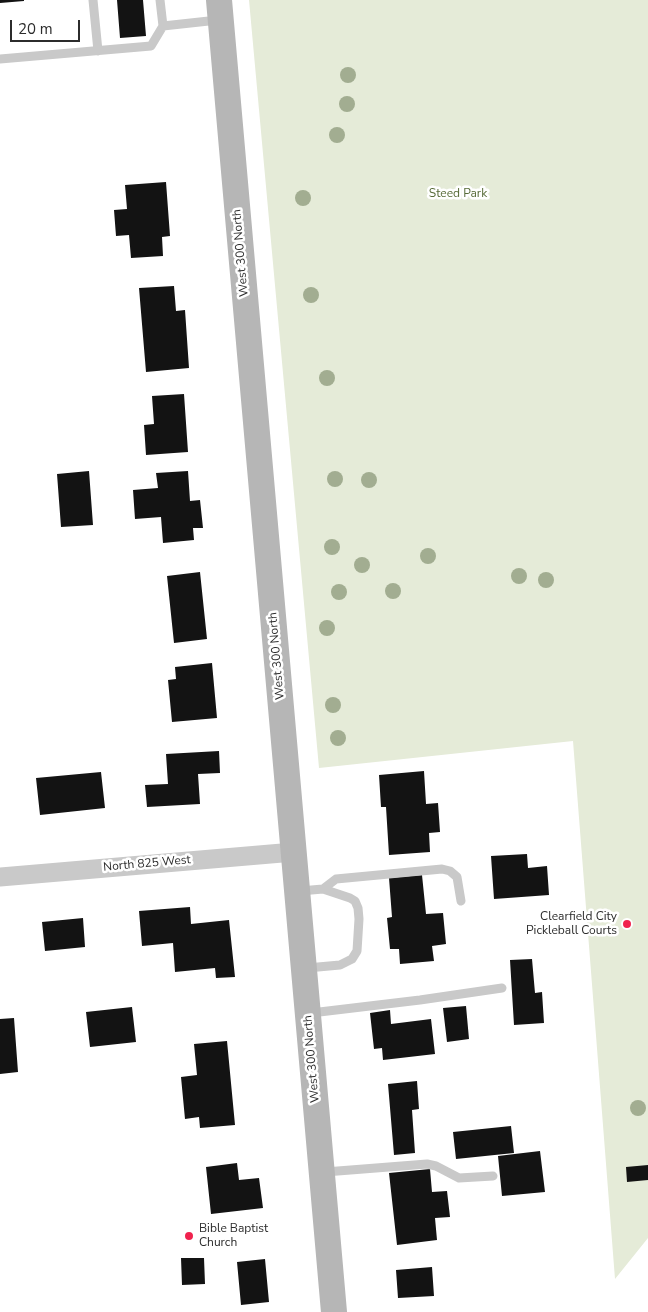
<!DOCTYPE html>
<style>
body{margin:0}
#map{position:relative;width:648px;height:1312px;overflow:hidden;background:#fff;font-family:"Nunito Sans",sans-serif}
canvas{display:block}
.scale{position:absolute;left:10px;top:20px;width:70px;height:22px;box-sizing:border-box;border:2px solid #2c2c2c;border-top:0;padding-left:6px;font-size:15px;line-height:18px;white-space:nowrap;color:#2c2c2c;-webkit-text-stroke:4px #fff;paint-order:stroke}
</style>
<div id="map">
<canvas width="648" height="1312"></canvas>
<div class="scale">20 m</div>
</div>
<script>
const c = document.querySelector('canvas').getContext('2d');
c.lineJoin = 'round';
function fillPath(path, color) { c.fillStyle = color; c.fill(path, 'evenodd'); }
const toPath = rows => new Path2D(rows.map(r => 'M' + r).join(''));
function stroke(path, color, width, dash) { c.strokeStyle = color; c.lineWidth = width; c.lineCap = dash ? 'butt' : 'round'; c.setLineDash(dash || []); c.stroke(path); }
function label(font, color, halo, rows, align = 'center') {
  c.font = font + ' "Nunito Sans",sans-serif'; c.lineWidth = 5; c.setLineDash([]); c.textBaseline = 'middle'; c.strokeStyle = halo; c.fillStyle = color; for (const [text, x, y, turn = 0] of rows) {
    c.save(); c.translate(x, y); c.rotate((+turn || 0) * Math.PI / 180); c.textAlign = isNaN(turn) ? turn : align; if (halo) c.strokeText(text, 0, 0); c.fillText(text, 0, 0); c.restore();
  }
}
fillPath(toPath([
 [249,0,648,0,648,1238,615,1279,573,741,319,768]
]), '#e5ebd8');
fillPath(toPath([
 [0,0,24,0,24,1,0,3],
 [117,0,143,0,146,36,120,38],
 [166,182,170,236,162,237,163,256,131,258,129,235,116,236,114,210,127,209,125,185],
 [174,286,176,311,185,310,189,368,146,372,139,288],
 [184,394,188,452,146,455,144,425,154,424,152,396],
 [89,471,93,525,61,527,57,474],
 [188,471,190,501,200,500,203,528,193,528,194,540,163,543,161,517,135,519,133,490,158,488,156,473],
 [200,572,207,639,174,643,167,576],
 [212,663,217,718,172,722,168,680,176,679,175,667],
 [219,751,220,773,198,774,200,804,147,807,145,785,168,784,166,754],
 [424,771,426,804,438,803,440,832,429,833,430,852,389,855,386,807,381,807,379,775],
 [101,772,105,808,40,815,36,778],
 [527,854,528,868,547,866,549,895,494,899,491,856],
 [422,875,426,914,443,913,446,944,432,946,434,961,400,964,399,949,390,949,387,918,392,917,389,878],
 [190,907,191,924,229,920,235,977,216,978,215,968,175,972,173,943,142,946,139,911],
 [83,918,85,947,45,951,42,922],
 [532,959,535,993,542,992,544,1023,514,1025,510,960],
 [466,1006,469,1039,447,1042,443,1008],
 [132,1007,136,1042,90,1047,86,1012],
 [390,1010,391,1024,431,1019,435,1054,383,1060,382,1048,374,1049,370,1013],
 [14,1018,18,1072,0,1074,0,1019],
 [227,1041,235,1125,200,1128,199,1117,185,1119,181,1077,197,1075,194,1044],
 [417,1081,419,1109,412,1110,415,1153,394,1155,388,1084],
 [511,1126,514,1153,456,1159,453,1132],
 [540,1151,545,1192,502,1196,498,1156],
 [237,1163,239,1180,259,1178,263,1208,211,1214,206,1167],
 [648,1165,648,1180,627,1182,626,1167],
 [430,1169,432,1192,447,1191,450,1217,435,1218,437,1240,397,1245,389,1173],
 [181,1258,204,1258,205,1284,182,1285],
 [265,1259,269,1302,241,1305,237,1262],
 [432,1267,434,1296,398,1298,396,1270]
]), '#131313');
stroke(toPath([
 [93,0,98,51],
 [160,0,163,26],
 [0,59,151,46,163,26,218,20],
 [323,889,336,879,442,869,450,871,457,877,461,901],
 [300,891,323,889,350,898,355,901,358,908,359,919,357,951,352,959,340,965,307,968],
 [311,1013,420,1000,502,988],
 [325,1172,427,1164,436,1166,459,1178,493,1176]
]), '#c9c9c9', 9);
stroke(toPath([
 [0,877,294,852]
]), '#c9c9c9', 19);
stroke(toPath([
 [219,0,334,1312]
]), '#b6b6b6', 26);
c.fillStyle = '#a2ad91';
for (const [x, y] of [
 [348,75],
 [347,104],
 [337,135],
 [303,198],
 [311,295],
 [327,378],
 [335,479],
 [369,480],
 [332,547],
 [428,556],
 [362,565],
 [519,576],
 [546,580],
 [393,591],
 [339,592],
 [327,628],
 [333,705],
 [338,738],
 [638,1108]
]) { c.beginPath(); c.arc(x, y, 8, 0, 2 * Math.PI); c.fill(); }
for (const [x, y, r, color] of [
 [627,924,5,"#f0224e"],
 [189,1236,5,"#f0224e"]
]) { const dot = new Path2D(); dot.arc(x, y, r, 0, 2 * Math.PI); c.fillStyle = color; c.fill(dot); stroke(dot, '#fff', 2); }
label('12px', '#566a37', '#fff', [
 ["Steed Park",458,194]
]);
label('12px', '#2c2c2c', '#fff', [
 ["West 300 North",241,253,-95],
 ["West 300 North",277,656,-95],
 ["North 825 West",147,864,-5],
 ["West 300 North",312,1059,-95]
]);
label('12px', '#2c2c2c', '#fff', [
 ["Clearfield City",617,917],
 ["Pickleball Courts",617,931],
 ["Bible Baptist",199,1229,"left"],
 ["Church",199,1243,"left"]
], 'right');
</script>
